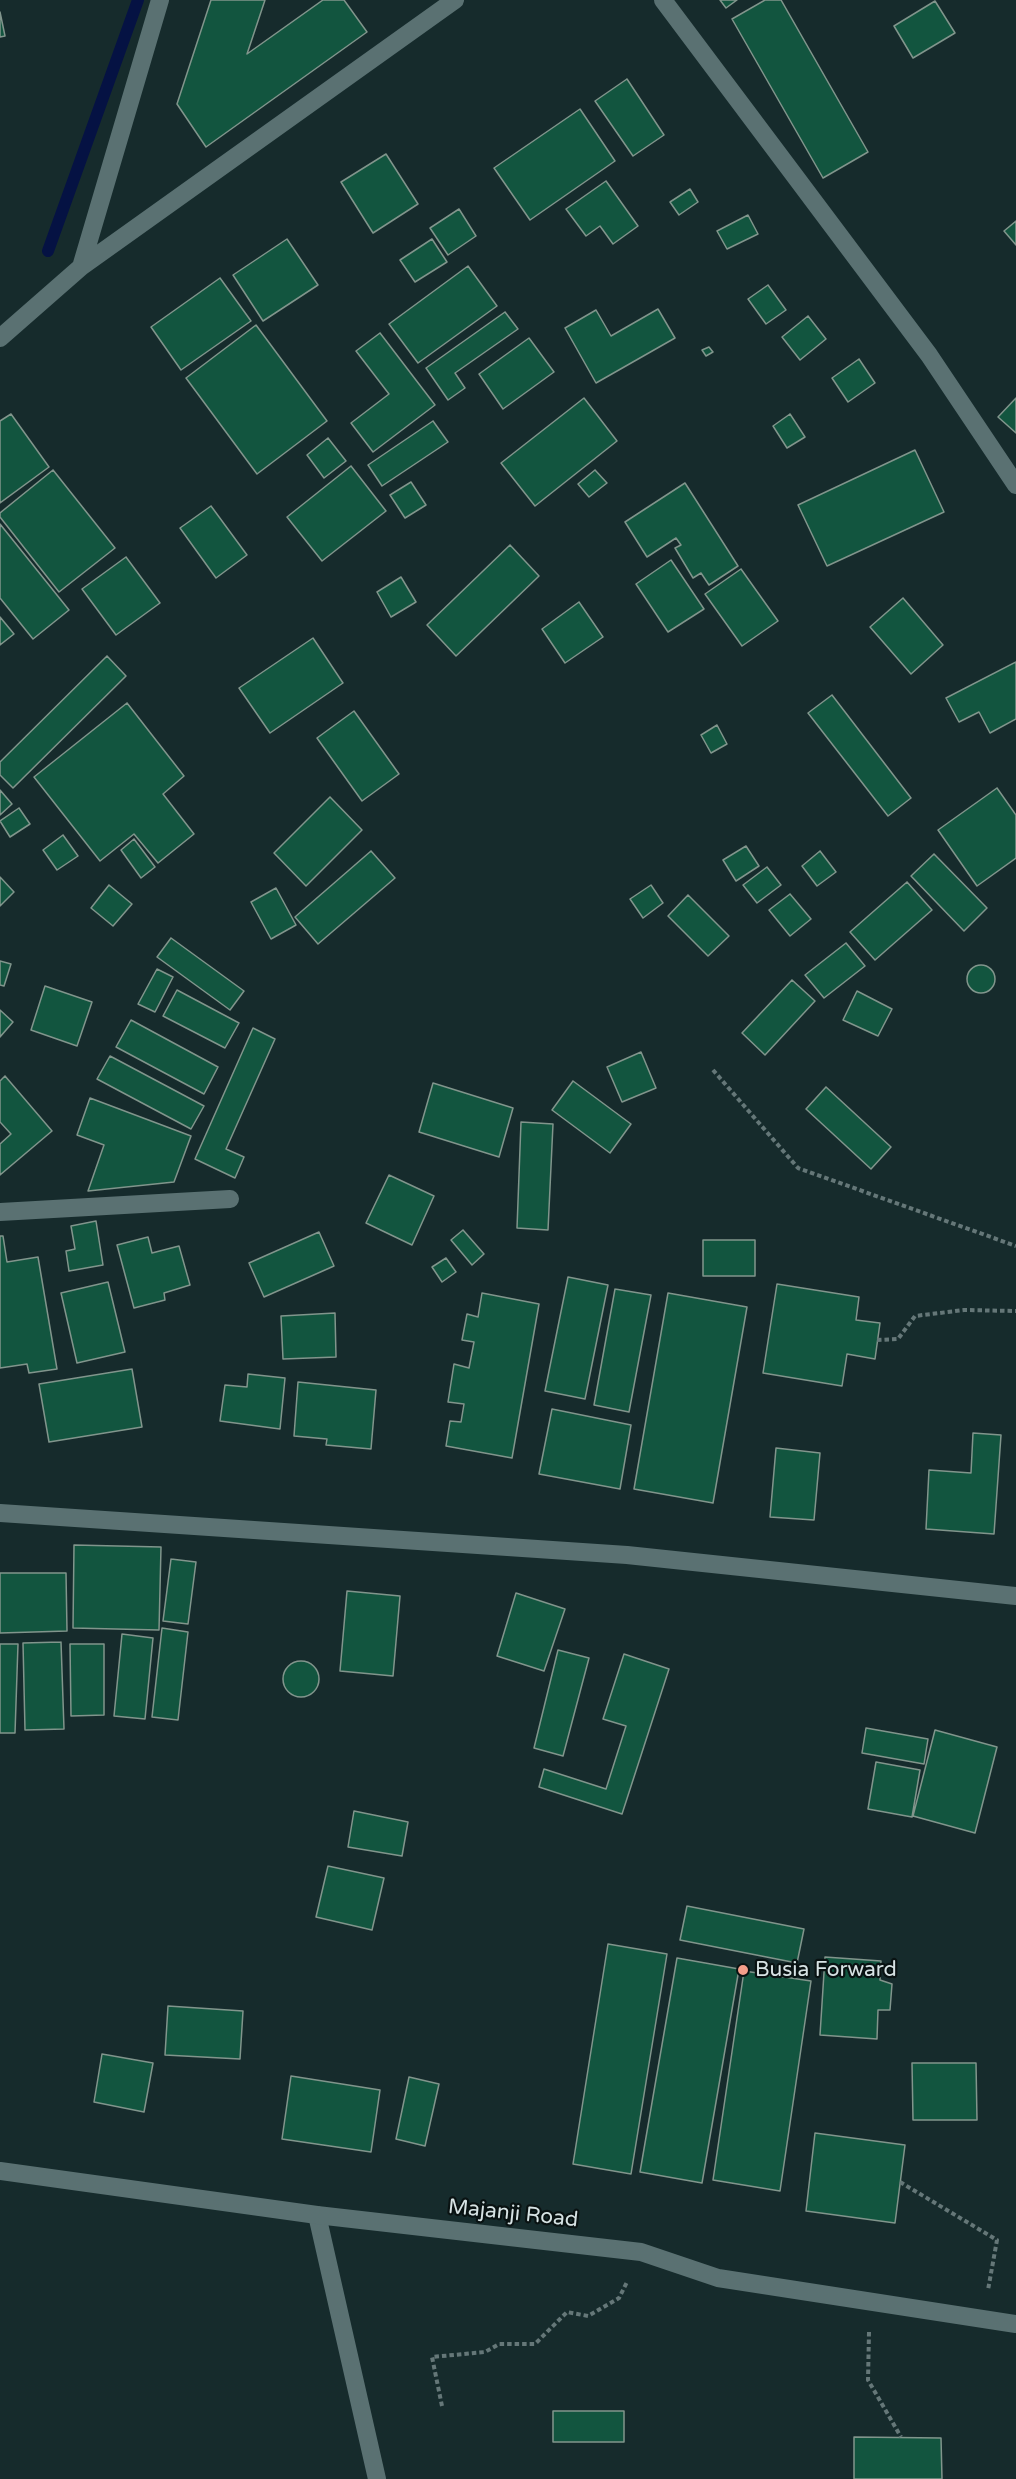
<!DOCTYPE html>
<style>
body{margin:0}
canvas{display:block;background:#162b2c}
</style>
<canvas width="1016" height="2479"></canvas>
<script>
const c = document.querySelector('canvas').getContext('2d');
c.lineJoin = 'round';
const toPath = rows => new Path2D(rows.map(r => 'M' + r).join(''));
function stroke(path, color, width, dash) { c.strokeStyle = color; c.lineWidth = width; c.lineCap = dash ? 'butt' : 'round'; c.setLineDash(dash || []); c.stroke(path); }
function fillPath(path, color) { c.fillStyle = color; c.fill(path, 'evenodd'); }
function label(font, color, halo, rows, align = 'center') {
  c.font = font + ' "Varela Round",sans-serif'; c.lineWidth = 4.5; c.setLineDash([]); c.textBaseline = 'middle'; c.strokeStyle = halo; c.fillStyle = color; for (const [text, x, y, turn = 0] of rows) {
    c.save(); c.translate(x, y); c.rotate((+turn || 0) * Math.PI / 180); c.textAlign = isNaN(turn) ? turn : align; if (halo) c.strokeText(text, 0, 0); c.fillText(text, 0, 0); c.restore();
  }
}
stroke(toPath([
 [48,251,138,0]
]), '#051243', 12);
const building = toPath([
 [211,0,265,0,247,54,323,0,344,0,367,32,206,147,177,104,211,0],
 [720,0,737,0,726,8,720,0],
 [765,0,781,0,868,152,823,178,732,19,765,0],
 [935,1,955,33,913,58,894,26,935,1],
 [0,12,5,36,0,37,0,12],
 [627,79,664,135,633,156,595,101,627,79],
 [580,109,615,161,530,220,494,168,580,109],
 [386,154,418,204,373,233,341,182,386,154],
 [606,181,638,226,613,244,600,226,586,236,566,209,606,181],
 [690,189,698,202,679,215,670,202,690,189],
 [459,209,476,236,448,255,430,228,459,209],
 [748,215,758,234,727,249,717,231,748,215],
 [1016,221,1016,245,1004,231,1016,221],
 [287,239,318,285,263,321,233,275,287,239],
 [432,239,447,262,415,282,400,260,432,239],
 [468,266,497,306,418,363,389,324,468,266],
 [220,278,251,321,181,370,151,327,220,278],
 [768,285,786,310,766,324,748,299,768,285],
 [658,309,675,338,596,383,565,328,596,310,611,336,658,309],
 [505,312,518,329,455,373,465,388,448,400,426,368,505,312],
 [808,316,826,339,800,360,782,337,808,316],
 [256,325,327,421,257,474,186,378,256,325],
 [380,333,435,405,373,452,351,423,389,394,356,351,380,333],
 [529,338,554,372,503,409,479,374,529,338],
 [709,347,713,352,706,356,702,350,709,347],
 [859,359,875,383,848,402,832,378,859,359],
 [584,398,617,441,535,506,501,463,584,398],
 [1016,398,1016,433,998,417,1016,398],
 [11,414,49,467,0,503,0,421,11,414],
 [790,414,805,437,787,448,773,426,790,414],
 [433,421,448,442,382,486,368,465,433,421],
 [328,438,346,461,324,478,307,455,328,438],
 [915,450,944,512,827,566,798,505,915,450],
 [351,466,386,511,322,561,287,517,351,466],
 [53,470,115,548,59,592,0,517,0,513,53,470],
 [595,470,607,483,589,497,578,484,595,470],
 [411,482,426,505,405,518,390,495,411,482],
 [685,483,738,566,709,585,701,573,693,578,675,548,681,545,676,538,647,557,625,522,685,483],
 [211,506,247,555,216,578,180,528,211,506],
 [0,524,69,610,33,639,0,598,0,524],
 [510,545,539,576,456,656,427,625,510,545],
 [126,557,160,603,116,635,82,589,126,557],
 [671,560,704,609,668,632,636,584,671,560],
 [741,569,778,621,742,646,705,594,741,569],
 [401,577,416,602,391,617,377,592,401,577],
 [903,598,943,645,911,674,870,627,903,598],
 [579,602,603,637,565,663,542,629,579,602],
 [0,617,14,634,0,645,0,617],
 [313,638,343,683,270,733,239,688,313,638],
 [107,656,126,676,13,788,0,775,0,762,107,656],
 [1016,662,1016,719,990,733,979,712,959,722,946,698,1016,662],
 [832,695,911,798,888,816,808,713,832,695],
 [127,703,184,776,163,794,194,834,158,863,134,834,100,861,34,777,127,703],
 [354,711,399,774,362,801,317,738,354,711],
 [717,725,727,744,711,753,701,735,717,725],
 [997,788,1016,815,1016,858,977,886,938,830,997,788],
 [0,790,12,804,0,815,0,790],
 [330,797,362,830,306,886,274,853,330,797],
 [19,808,30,824,10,837,0,821,19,808],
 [63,835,78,856,57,870,43,850,63,835],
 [134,839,155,867,141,878,121,850,134,839],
 [746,846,759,866,736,881,723,860,746,846],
 [371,851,395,878,318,944,295,917,371,851],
 [820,851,836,872,817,886,802,866,820,851],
 [934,854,987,908,964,931,911,876,934,854],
 [767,867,781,885,757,903,743,885,767,867],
 [0,877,14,892,0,906,0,877],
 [907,882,932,910,875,960,850,932,907,882],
 [109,885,132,904,113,926,91,908,109,885],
 [651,885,663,903,643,918,630,899,651,885],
 [276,888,296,925,271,939,251,902,276,888],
 [790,894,811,919,790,936,769,910,790,894],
 [688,895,729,936,708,956,668,916,688,895],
 [171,938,244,991,230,1010,157,957,171,938],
 [846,943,865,966,824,998,805,975,846,943],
 [0,961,11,964,4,986,0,985,0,961],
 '967 979a14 14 0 1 1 28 0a14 14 0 1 1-28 0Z',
 [157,969,173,977,155,1012,138,1004,157,969],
 [792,980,815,1001,765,1055,742,1033,792,980],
 [45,986,92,1002,77,1046,31,1030,45,986],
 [177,990,239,1023,225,1048,163,1016,177,990],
 [857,991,892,1009,878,1036,843,1020,857,991],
 [0,1010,13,1022,0,1037,0,1010],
 [131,1020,218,1067,204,1094,116,1047,131,1020],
 [253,1028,275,1039,226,1149,244,1157,235,1178,195,1159,253,1028],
 [641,1052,656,1088,622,1102,607,1067,641,1052],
 [110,1056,204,1106,191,1129,97,1079,110,1056],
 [5,1076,52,1131,0,1175,0,1144,11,1134,0,1122,0,1081,5,1076],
 [573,1081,631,1124,610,1153,552,1110,573,1081],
 [433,1083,513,1108,499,1157,419,1132,433,1083],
 [826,1087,891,1147,871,1169,806,1109,826,1087],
 [90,1098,191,1136,174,1182,88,1191,104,1145,77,1135,90,1098],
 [521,1122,553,1124,548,1230,517,1228,521,1122],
 [389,1175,434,1196,412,1245,366,1223,389,1175],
 [96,1221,103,1265,69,1271,66,1251,75,1249,71,1226,96,1221],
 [463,1230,484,1254,472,1265,451,1240,463,1230],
 [319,1232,334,1266,264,1297,249,1263,319,1232],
 [0,1236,3,1236,7,1262,38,1257,57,1369,29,1373,27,1364,0,1368,0,1236],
 [148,1237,152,1253,179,1246,190,1285,164,1293,165,1300,134,1308,117,1245,148,1237],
 [703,1240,755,1240,755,1276,703,1276,703,1240],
 [446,1258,456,1272,442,1282,432,1267,446,1258],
 [568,1277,608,1285,585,1399,545,1391,568,1277],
 [108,1282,125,1352,77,1363,61,1293,108,1282],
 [777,1284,859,1297,856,1320,880,1323,875,1359,847,1354,842,1386,763,1373,777,1284],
 [615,1289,651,1295,629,1412,594,1405,615,1289],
 [482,1293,539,1304,512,1458,446,1446,450,1421,461,1422,464,1404,448,1402,454,1364,469,1368,474,1342,462,1340,467,1314,478,1317,482,1293],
 [668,1293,747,1307,713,1503,634,1489,668,1293],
 [335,1313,336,1357,283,1359,281,1316,335,1313],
 [132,1369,142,1427,49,1442,39,1384,132,1369],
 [248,1374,285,1378,280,1429,220,1421,225,1385,247,1387,248,1374],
 [298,1382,376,1390,371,1449,326,1445,327,1439,294,1436,298,1382],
 [552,1409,631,1425,620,1489,539,1474,552,1409],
 [973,1433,1001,1435,994,1534,926,1529,929,1470,971,1473,973,1433],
 [776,1448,820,1453,814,1520,770,1517,776,1448],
 [74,1545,161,1547,159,1630,73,1628,74,1545],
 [171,1559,196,1562,188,1624,163,1621,171,1559],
 [0,1573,66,1573,67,1631,0,1633,0,1573],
 [347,1591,400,1596,393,1676,340,1671,347,1591],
 [516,1593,565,1609,544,1671,497,1656,516,1593],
 [162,1628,188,1632,178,1720,152,1717,162,1628],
 [122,1634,153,1638,145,1719,114,1716,122,1634],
 [61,1642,64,1729,25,1730,23,1643,61,1642],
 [0,1644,18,1644,15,1733,0,1733,0,1644],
 [70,1644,104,1644,104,1715,71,1716,70,1644],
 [558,1650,589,1658,563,1756,534,1748,558,1650],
 [624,1654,669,1669,622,1814,539,1787,544,1769,606,1789,626,1726,603,1719,624,1654],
 '283 1679a18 18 0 1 1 36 0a18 18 0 1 1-36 0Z',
 [866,1728,928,1739,924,1764,862,1753,866,1728],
 [935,1730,997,1747,975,1833,913,1816,935,1730],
 [876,1762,920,1770,912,1817,868,1809,876,1762],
 [354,1811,408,1822,402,1856,348,1847,354,1811],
 [328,1866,384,1878,372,1930,316,1917,328,1866],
 [687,1906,804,1929,797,1963,680,1940,687,1906],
 [608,1944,667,1954,631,2174,573,2164,608,1944],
 [825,1957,881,1961,880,1980,892,1984,890,2010,878,2010,877,2039,820,2035,825,1957],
 [677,1958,739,1969,702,2183,640,2172,677,1958],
 [744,1971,811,1981,780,2191,713,2180,744,1971],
 [168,2006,243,2011,240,2059,165,2055,168,2006],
 [102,2054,153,2063,144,2112,94,2102,102,2054],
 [912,2063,976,2063,977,2120,913,2120,912,2063],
 [291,2076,380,2090,371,2152,282,2139,291,2076],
 [409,2077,439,2084,425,2146,396,2139,409,2077],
 [815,2133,905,2145,895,2223,806,2211,815,2133],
 [553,2411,624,2411,624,2442,553,2442,553,2411],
 [854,2437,941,2438,942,2479,854,2479,854,2437]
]);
fillPath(building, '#12553f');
stroke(building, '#81958c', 1.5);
stroke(toPath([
 [713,1070,798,1168,1016,1246],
 [877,1340,898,1339,915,1316,964,1310,1016,1311],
 [900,2182,997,2240,988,2290],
 [869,2332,868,2380,901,2437],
 [442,2406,432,2357,485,2352,499,2344,535,2344,567,2312,588,2316,619,2298,627,2282]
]), '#657778', 4, [4.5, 3]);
stroke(toPath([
 [663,0,929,355,1016,485],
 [81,267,160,0],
 [0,338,81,267,455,0],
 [0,1212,230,1199],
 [0,1513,627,1555,1016,1596],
 [317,2215,377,2479]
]), '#5a7172', 18);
stroke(toPath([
 [0,2171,317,2215,641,2252,718,2278,1016,2324]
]), '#5a7172', 18);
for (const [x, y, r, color] of [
 [743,1970,6,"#f49e8a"]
]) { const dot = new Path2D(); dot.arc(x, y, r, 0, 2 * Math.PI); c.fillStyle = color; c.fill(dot); stroke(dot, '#091212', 2); }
label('21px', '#d7e3e4', '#091212', [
 ["Busia Forward",755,1970]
], 'left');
label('21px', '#d7e3e4', '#091212', [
 ["Majanji Road",513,2214,6]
]);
</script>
